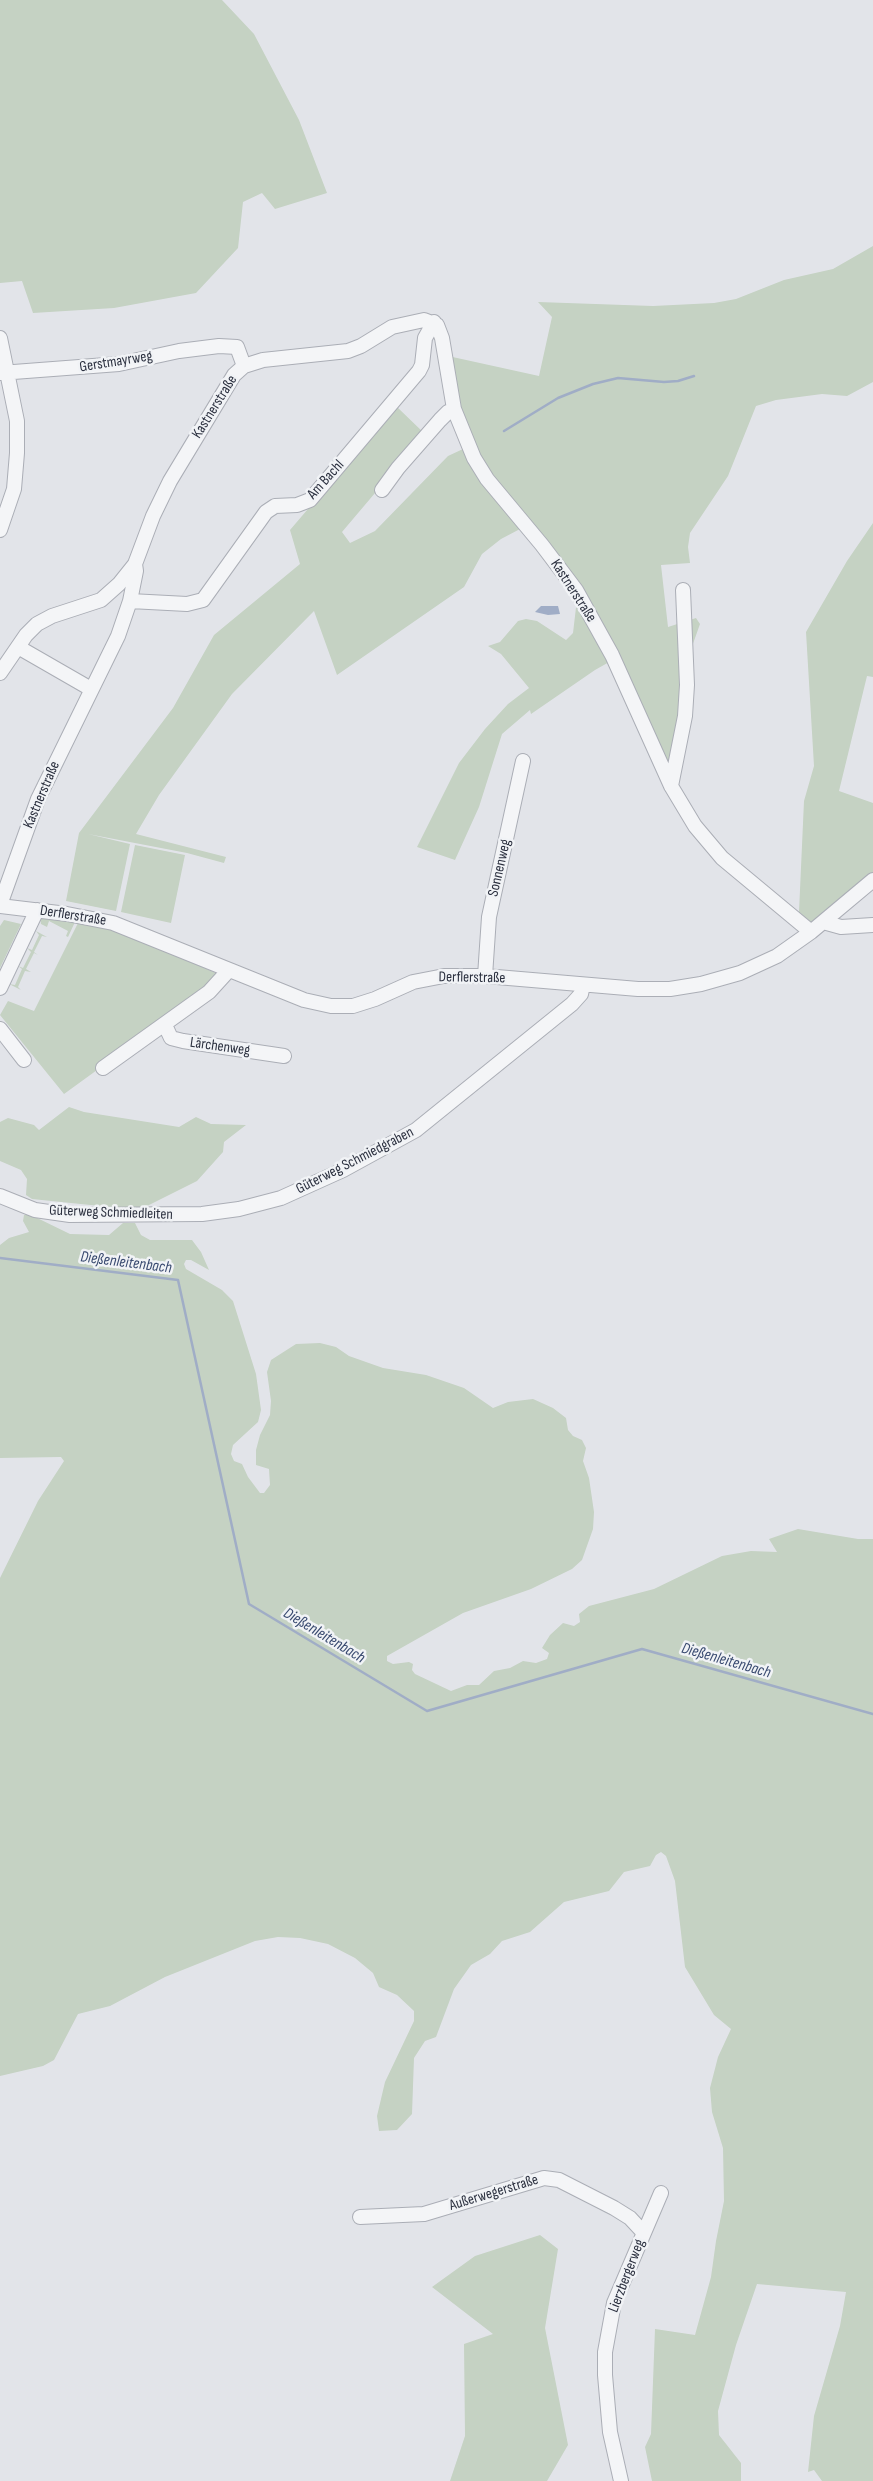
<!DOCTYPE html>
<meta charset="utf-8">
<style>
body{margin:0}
canvas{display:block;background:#e2e4e9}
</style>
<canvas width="873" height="2481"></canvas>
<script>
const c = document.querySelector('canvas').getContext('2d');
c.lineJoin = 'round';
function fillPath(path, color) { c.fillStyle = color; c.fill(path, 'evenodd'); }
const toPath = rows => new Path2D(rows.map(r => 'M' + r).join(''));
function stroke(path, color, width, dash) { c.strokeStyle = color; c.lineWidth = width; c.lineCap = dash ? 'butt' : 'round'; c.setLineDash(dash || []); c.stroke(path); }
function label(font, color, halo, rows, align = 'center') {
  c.font = font + ' "Sofia Sans Condensed",sans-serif'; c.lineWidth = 5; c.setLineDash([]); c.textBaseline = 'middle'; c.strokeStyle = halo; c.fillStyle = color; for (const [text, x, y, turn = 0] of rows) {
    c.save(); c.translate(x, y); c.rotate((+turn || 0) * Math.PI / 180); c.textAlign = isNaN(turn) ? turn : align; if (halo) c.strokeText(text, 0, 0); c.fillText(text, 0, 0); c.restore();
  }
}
fillPath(toPath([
 [0,0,222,0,254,34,299,120,327,193,275,209,262,193,243,202,238,248,196,293,114,308,33,313,22,281,0,283],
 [873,246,873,382,847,396,822,394,776,400,756,406,728,476,690,533,688,547,690,563,661,565,668,627,696,618,700,624,689,655,676,781,607,637,492,479,462,422,448,356,539,376,552,317,538,302,653,306,714,303,736,299,784,280,833,269],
 [396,406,425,434,342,532,350,543,375,531,448,456,463,449,520,529,501,539,482,554,464,587,337,675,314,611,232,694,159,795,136,834,226,857,224,863,187,853,88,834,130,844,116,911,66,901,79,833,173,708,214,635,300,564,290,530],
 [873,523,873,677,867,676,839,791,873,803,873,874,798,934,804,801,814,766,806,632,847,561],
 [577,599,611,661,595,670,531,714,530,710,502,734,479,807,455,860,417,847,459,763,485,729,508,704,529,688,501,654,488,646,500,642,518,621,526,619,537,621,566,640,573,633],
 [135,845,185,855,171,923,121,912],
 [40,918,75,922,68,937,66,936,68,931,49,921,47,927,41,924],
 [4,920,21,924,0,968,0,926],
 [78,923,115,929,218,974,206,991,64,1094,0,1015,8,1001,34,1011],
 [36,931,47,937,42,936,34,952,38,955,34,953,26,969,31,972,25,971,18,987,21,990,9,984,15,985,22,969,18,966,23,968,31,952,27,948,32,950,39,935],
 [69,1107,84,1112,179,1127,196,1117,211,1124,246,1125,224,1142,223,1152,197,1181,139,1210,32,1199,26,1195,27,1179,21,1170,0,1161,0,1122,8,1118,34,1125,39,1130],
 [24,1215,31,1215,70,1234,109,1235,123,1223,135,1223,141,1235,150,1240,192,1240,201,1252,209,1270,191,1260,186,1260,184,1264,186,1269,222,1290,233,1301,256,1374,261,1410,258,1422,233,1445,231,1454,234,1461,242,1464,248,1477,260,1493,264,1493,270,1485,269,1469,256,1465,256,1450,260,1435,270,1415,271,1401,267,1372,271,1360,296,1344,320,1343,336,1347,349,1356,383,1368,426,1375,464,1388,493,1408,508,1402,533,1399,553,1408,566,1418,568,1430,573,1436,582,1440,586,1448,583,1461,589,1478,594,1512,593,1529,582,1560,572,1569,531,1589,463,1613,387,1656,387,1661,393,1664,409,1662,413,1664,412,1670,415,1674,451,1691,467,1685,479,1685,494,1671,510,1668,523,1661,536,1663,547,1659,549,1653,542,1648,550,1635,563,1623,574,1626,580,1622,579,1614,589,1606,654,1589,722,1556,751,1551,777,1552,769,1539,798,1529,858,1539,873,1539,873,2481,822,2481,814,2470,808,2472,814,2416,840,2326,846,2292,757,2284,736,2345,718,2411,719,2435,741,2463,741,2481,652,2481,645,2447,651,2434,655,2329,695,2335,711,2277,716,2241,724,2201,723,2148,712,2112,710,2088,718,2057,731,2029,714,2015,685,1967,675,1881,666,1856,661,1852,656,1855,650,1866,624,1872,609,1891,564,1902,530,1932,502,1941,490,1954,471,1965,454,1989,436,2037,425,2041,414,2058,412,2114,397,2130,379,2131,377,2116,385,2082,414,2021,414,2011,397,1995,379,1987,373,1973,355,1958,328,1944,300,1938,278,1937,255,1941,165,1977,110,2006,78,2014,54,2060,43,2066,0,2076,0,1578,38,1501,64,1461,61,1457,0,1458,0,1245,9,1238,29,1232,23,1221],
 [540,2235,558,2249,545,2328,568,2445,547,2481,450,2481,465,2436,464,2344,493,2334,432,2287,475,2256]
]), '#c5d2c3');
fillPath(toPath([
 [541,606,558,606,560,614,548,615,535,612]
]), '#a0adc6');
stroke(toPath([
 [504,431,558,398,593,384,618,378,664,382,678,381,694,376],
 [0,1258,178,1280,249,1604,427,1711,642,1649,873,1714]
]), '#a0adc6', 2.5);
const minor = toPath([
 [0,338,17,421,17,453,14,489,0,530],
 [0,373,119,364,179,351,219,346,237,347,244,366],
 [382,490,398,468,440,420,448,412,454,409],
 [130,601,187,604,203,600,266,512,275,506,297,505,310,500,419,371,422,365,425,338,434,322],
 [18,647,91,689],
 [0,673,26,635,37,624,52,616,101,600,119,584,135,564],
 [671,786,685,716,687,685,683,590],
 [0,905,38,799,118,636,130,601,136,571,135,564,153,516,170,481,234,375,244,366,263,360,348,351,361,346,392,327,424,320,437,325,442,338,454,409,474,458,487,479,542,545,576,590,612,655,671,786,695,826,722,858,811,932],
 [0,906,67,914,113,923,304,1000,331,1006,353,1006,375,999,413,982,444,976,485,976,638,989,670,989,701,984,740,973,777,956,811,932,873,880],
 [823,922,841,927,873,925],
 [485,976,489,917,523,761],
 [0,988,37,910],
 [165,1025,171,1038,183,1041,284,1056],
 [0,1029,24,1060],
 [103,1068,209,992,229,970],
 [0,1196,35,1210,70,1215,202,1214,239,1209,281,1198,343,1170,416,1130,572,1004,581,994,583,985],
 [360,2217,424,2214,544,2178,559,2180,614,2208,630,2218,643,2232],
 [621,2481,610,2432,605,2375,605,2352,614,2303,661,2193]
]);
stroke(minor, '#abaeb6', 16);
stroke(minor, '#f4f5f7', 14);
label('15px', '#2b303f', '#f1f3f6', [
 ["Gerstmayrweg",116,362,-9],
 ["Kastnerstraße",215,407,-58],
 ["Am Bachl",326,480,-48],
 ["Kastnerstraße",573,591,57],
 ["Kastnerstraße",42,795,-67],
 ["Sonnenweg",500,868,-77],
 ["Derflerstraße",73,916,9],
 ["Derflerstraße",472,978,1],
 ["Lärchenweg",220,1047,8],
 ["Güterweg Schmiedgraben",355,1161,-27],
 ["Güterweg Schmiedleiten",111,1213,2],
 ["Außerwegerstraße",494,2193,-17],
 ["Lierzbergerweg",627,2276,-69]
]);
label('italic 16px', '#394a70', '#f1f3f6', [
 ["Dießenleitenbach",126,1263,7],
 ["Dießenleitenbach",324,1636,31],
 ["Dießenleitenbach",726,1661,16]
]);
</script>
